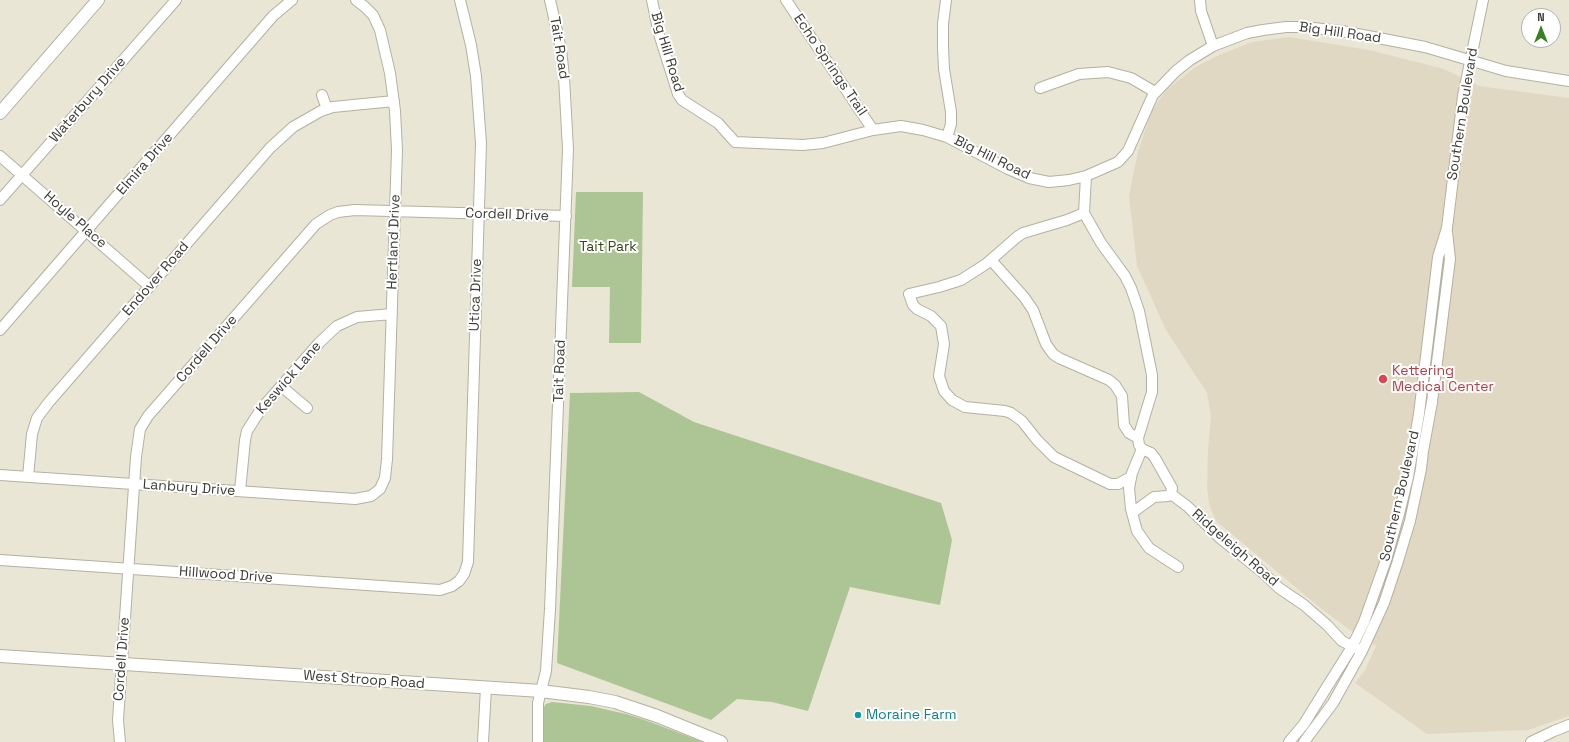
<!DOCTYPE html>
<style>
body{margin:0}
#map{position:relative;width:1569px;height:742px;overflow:hidden;background:#eae6d5;font-family:"Space Grotesk",sans-serif}
canvas{display:block}
.north{position:absolute;left:1521px;top:8px;width:40px;height:40px;box-sizing:border-box;background:#fff;border:1px solid #b1b1ae;border-radius:50%;rotate:0deg;font-size:11px;font-weight:700;line-height:16px;text-align:center;color:#3c3b34}
.north::after{content:'';display:block;margin:auto;width:14px;height:18px;background:#397f23;clip-path:polygon(50% 0,100% 100%,50% 72%,0 100%)}
</style>
<div id="map">
<canvas width="1569" height="742"></canvas>
<div class="north">N</div>
</div>
<script>
const c = document.querySelector('canvas').getContext('2d');
c.lineJoin = 'round';
function fillPath(path, color) { c.fillStyle = color; c.fill(path, 'evenodd'); }
const toPath = rows => new Path2D(rows.map(r => 'M' + r).join(''));
function stroke(path, color, width, dash) { c.strokeStyle = color; c.lineWidth = width; c.lineCap = dash ? 'butt' : 'round'; c.setLineDash(dash || []); c.stroke(path); }
function label(font, color, halo, rows, align = 'center') {
  c.font = font + ' "Space Grotesk",sans-serif'; c.lineWidth = 4; c.setLineDash([]); c.textBaseline = 'middle'; c.strokeStyle = halo; c.fillStyle = color; for (const [text, x, y, turn = 0] of rows) {
    c.save(); c.translate(x, y); c.rotate((+turn || 0) * Math.PI / 180); c.textAlign = isNaN(turn) ? turn : align; if (halo) c.strokeText(text, 0, 0); c.fillText(text, 0, 0); c.restore();
  }
}
fillPath(toPath([
 [1289,37,1369,50,1444,69,1479,86,1569,98,1569,716,1528,730,1427,734,1355,683,1365,670,1376,646,1350,630,1323,610,1216,521,1209,504,1207,487,1208,450,1211,416,1207,393,1166,330,1137,266,1129,196,1138,151,1152,111,1166,90,1194,68,1217,56,1252,42]
]), '#e1d8c3');
fillPath(toPath([
 [576,192,643,192,641,343,609,343,610,287,572,287],
 [639,392,694,422,941,503,952,540,940,605,850,587,808,711,772,702,737,699,711,720,557,663,570,393],
 [552,702,591,706,626,714,645,720,703,742,542,742,543,708,546,704]
]), '#adc595');
const minor = toPath([
 [652,0,659,34,678,94,682,100,718,123,735,142,803,145,823,143,873,130,901,126,923,130,947,137,1008,169,1029,178,1049,182,1069,180,1086,176,1118,162,1128,151,1153,95,1176,71,1190,60,1213,46,1247,33,1263,30,1286,27,1304,27,1342,31,1425,47,1506,71,1569,81],
 [786,0,873,130],
 [946,0,943,24,943,48,944,69,951,112,951,124,947,137],
 [1200,0,1201,11,1213,46],
 [1040,88,1079,74,1108,72,1131,78,1155,92],
 [322,95,327,109],
 [0,156,149,286],
 [1086,176,1084,213,1101,243,1125,276,1131,288,1139,311,1152,375,1152,392,1138,438],
 [0,200,176,0],
 [1084,213,1067,220,1023,233,1017,237,986,264,961,280,939,287,909,294,913,305,917,309,931,316,941,326,944,344,939,376,944,391,952,400,965,407,1005,411,1011,413,1022,421,1037,440,1054,457,1110,484,1118,484,1131,477],
 [991,260,1024,297,1033,310,1046,344,1053,354,1059,358,1109,380,1115,385,1122,396,1124,425,1129,433,1138,438,1139,445,1142,449],
 [0,330,273,16,292,0],
 [281,386,307,408],
 [1142,449,1132,473,1129,488,1131,509,1137,531,1149,548,1178,567],
 [1142,449,1151,453,1155,458,1172,488,1171,494],
 [0,475,355,499,371,496,380,489,385,478,387,459,397,150,395,111,390,73,380,30,373,15,365,7,356,0],
 [28,477,32,434,37,418,49,402,270,148,293,127,321,111,333,107,394,101],
 [240,491,245,440,247,431,261,409,319,343,337,326,357,317,392,314],
 [1171,494,1187,506,1220,538,1261,571,1279,588,1304,605,1327,625,1342,641,1358,649],
 [1132,513,1154,497,1168,496,1171,494],
 [0,560,440,590,452,586,459,581,464,574,468,562,481,143,476,76,471,45,460,0],
 [120,742,118,720,136,457,140,429,148,416,316,224,330,215,338,212,355,210,566,216],
 [483,742,486,688],
 [538,742,538,703,546,671,550,609,568,149,564,77,561,49,550,0],
 [1289,742,1304,724,1325,690,1352,647,1364,622,1386,560,1399,514,1408,477,1419,414,1438,257,1447,228,1463,96,1483,0],
 [1304,742,1333,703,1362,651,1384,603,1397,564,1410,521,1421,469,1423,451,1432,402,1450,259,1447,232],
 [1531,742,1554,731,1569,725]
]);
const major = toPath([
 [0,113,98,0],
 [0,656,541,691,589,697,615,702,657,716,721,742]
]);
stroke(minor, '#b4b19f', 12);
stroke(major, '#b4b19f', 14);
stroke(minor, '#fff', 10);
stroke(major, '#fff', 12);
for (const [x, y, r, color] of [
 [1383,379,5,"#e0444e"],
 [858,715,4,"#0f9aa8"]
]) { const dot = new Path2D(); dot.arc(x, y, r, 0, 2 * Math.PI); c.fillStyle = color; c.fill(dot); stroke(dot, '#fff', 1.5); }
label('14px', '#3c3b34', '#fff', [
 ["Big Hill Road",1340,33,8],
 ["Tait Road",559,48,81],
 ["Big Hill Road",667,52,73],
 ["Echo Springs Trail",830,65,56],
 ["Waterbury Drive",88,100,-49],
 ["Southern Boulevard",1463,114,-81],
 ["Big Hill Road",992,158,26],
 ["Elmira Drive",145,164,-49],
 ["Cordell Drive",507,215,2],
 ["Hoyle Place",75,220,41],
 ["Hertland Drive",394,242,-88],
 ["Endover Road",156,279,-49],
 ["Utica Drive",476,295,-88],
 ["Cordell Drive",207,349,-49],
 ["Tait Road",560,371,-88],
 ["Keswick Lane",289,378,-49],
 ["Lanbury Drive",189,488,4],
 ["Southern Boulevard",1400,496,-77],
 ["Ridgeleigh Road",1235,548,41],
 ["Hillwood Drive",226,575,4],
 ["Cordell Drive",122,659,-86],
 ["West Stroop Road",364,680,4]
]);
label('14px', '#314811', '#fff', [
 ["Tait Park",608,247]
]);
label('14px', '#be3a42', '#fff', [
 ["Kettering",1392,371],
 ["Medical Center",1392,387]
], 'left');
label('14px', '#0d838f', '#fff', [
 ["Moraine Farm",866,715]
], 'left');
</script>
